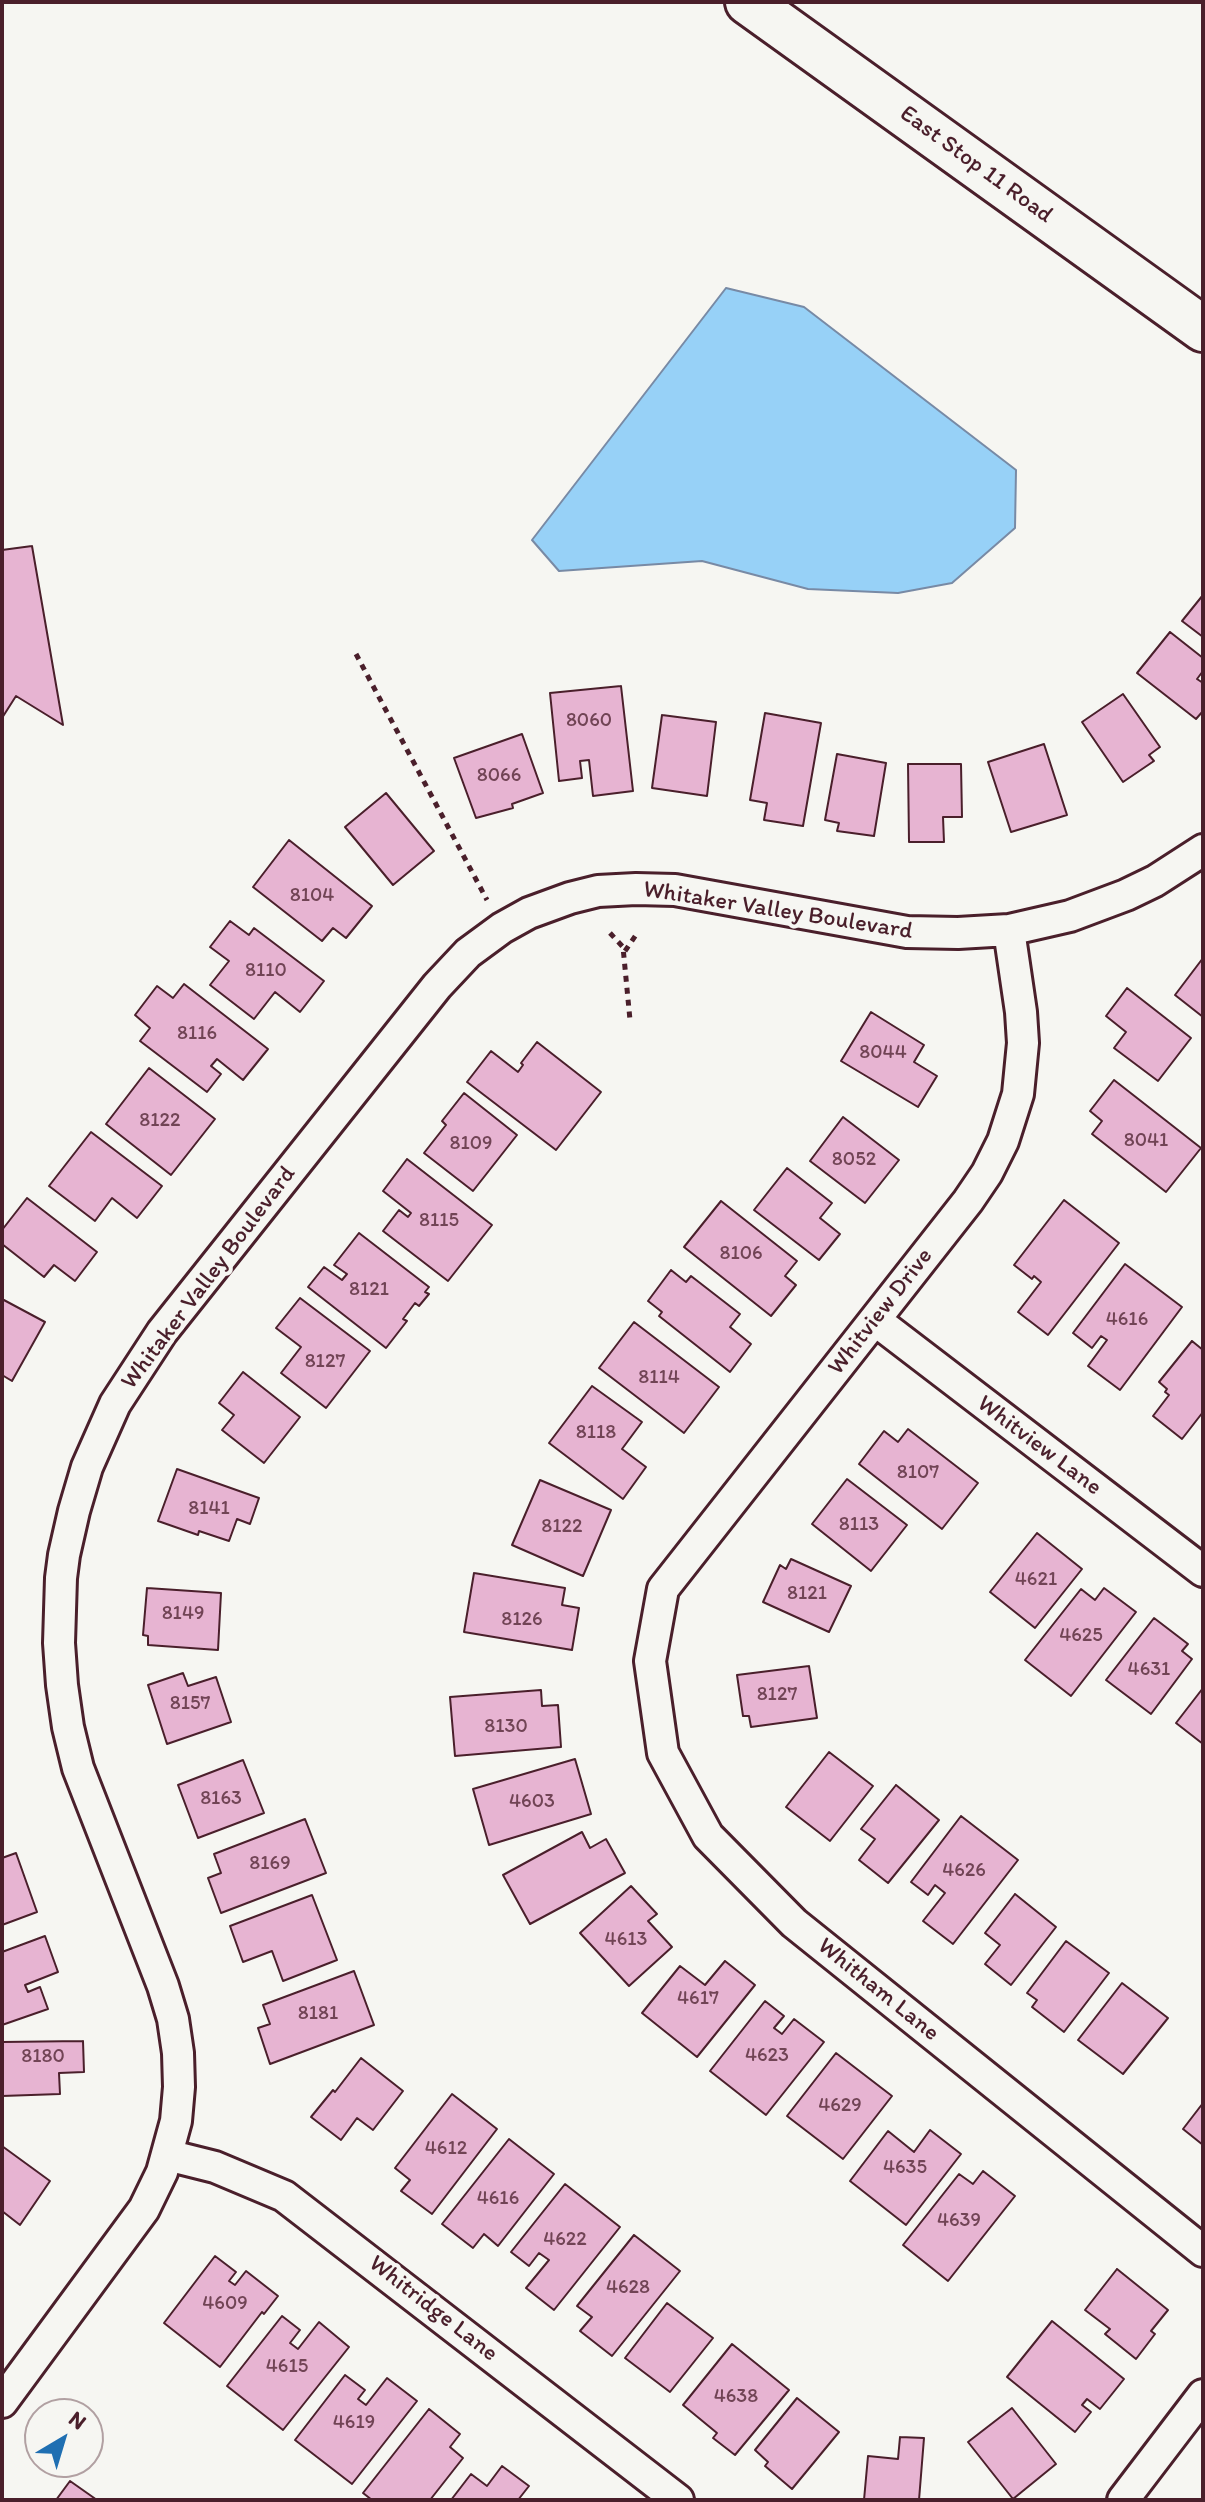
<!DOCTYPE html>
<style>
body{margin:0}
#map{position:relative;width:1205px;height:2502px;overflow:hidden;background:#f6f6f2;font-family:Itim,sans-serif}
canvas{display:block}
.frame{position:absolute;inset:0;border:4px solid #4a1f2b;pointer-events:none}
.north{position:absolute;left:24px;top:2398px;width:80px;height:80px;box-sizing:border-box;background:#f6f6f2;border:2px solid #b1a0a2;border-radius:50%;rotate:38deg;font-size:22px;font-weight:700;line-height:32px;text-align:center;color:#4a1f2b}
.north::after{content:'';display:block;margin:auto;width:28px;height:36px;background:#1f6fb2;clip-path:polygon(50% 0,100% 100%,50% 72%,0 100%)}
</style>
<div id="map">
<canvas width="1205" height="2502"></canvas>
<div class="frame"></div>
<div class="north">N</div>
</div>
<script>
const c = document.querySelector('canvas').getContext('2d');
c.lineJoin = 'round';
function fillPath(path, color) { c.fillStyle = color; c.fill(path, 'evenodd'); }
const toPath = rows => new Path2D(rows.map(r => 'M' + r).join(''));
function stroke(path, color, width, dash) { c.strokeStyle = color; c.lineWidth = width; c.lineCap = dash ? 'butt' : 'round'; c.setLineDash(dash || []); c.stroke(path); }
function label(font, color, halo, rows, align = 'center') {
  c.font = font + ' Itim,sans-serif'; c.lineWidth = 8; c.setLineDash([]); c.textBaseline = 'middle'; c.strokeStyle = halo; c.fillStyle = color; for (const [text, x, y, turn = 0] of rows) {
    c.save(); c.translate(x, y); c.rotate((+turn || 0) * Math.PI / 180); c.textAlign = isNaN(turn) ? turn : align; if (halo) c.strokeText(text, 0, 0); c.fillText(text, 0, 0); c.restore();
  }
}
const water = toPath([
 [726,288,804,307,1016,470,1015,528,952,583,898,593,808,589,702,561,559,571,532,540,726,288]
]);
fillPath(water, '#97d1f7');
stroke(water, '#788aa5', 2);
const building = toPath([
 [32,546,63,725,16,696,2,718,2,550,32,546],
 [1203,595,1203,637,1182,621,1203,595],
 [1170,632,1203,658,1203,671,1197,679,1203,683,1203,711,1196,719,1137,673,1170,632],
 [621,686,633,791,593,796,589,760,580,761,582,778,559,781,550,693,621,686],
 [1123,694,1160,747,1149,755,1154,761,1123,782,1082,722,1123,694],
 [765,713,821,723,803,826,764,820,767,803,750,800,765,713],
 [662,715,716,722,707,796,652,788,662,715],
 [522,734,543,793,512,804,513,808,476,818,454,758,522,734],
 [1044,744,1067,815,1011,832,988,762,1044,744],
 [837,754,886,763,874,836,837,831,839,823,825,820,837,754],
 [908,764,961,764,962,817,943,817,944,842,909,842,908,764],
 [386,793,434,851,393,885,345,827,386,793],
 [289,840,372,906,346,938,333,928,322,941,253,887,289,840],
 [230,921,249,935,254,928,324,981,300,1012,275,992,254,1019,210,985,229,961,210,947,230,921],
 [1203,958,1203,1017,1175,995,1203,958],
 [184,984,268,1049,243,1080,217,1059,211,1066,221,1074,207,1092,140,1041,150,1028,135,1015,157,986,173,998,184,984],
 [1127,988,1191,1038,1158,1081,1114,1048,1126,1032,1106,1016,1127,988],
 [871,1012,924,1045,914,1062,937,1076,918,1107,841,1061,871,1012],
 [537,1042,601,1092,556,1150,467,1082,491,1051,518,1072,523,1065,521,1063,537,1042],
 [149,1068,215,1119,171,1175,106,1124,149,1068],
 [1114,1080,1201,1148,1166,1192,1092,1134,1102,1121,1090,1111,1114,1080],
 [464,1093,517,1135,473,1191,424,1153,446,1125,442,1121,464,1093],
 [843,1117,899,1160,865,1203,810,1161,843,1117],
 [91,1132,162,1186,137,1218,112,1198,95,1221,49,1186,91,1132],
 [407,1159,492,1225,448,1281,383,1231,399,1210,408,1217,411,1213,383,1191,407,1159],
 [787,1168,832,1203,820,1218,840,1234,819,1260,754,1210,787,1168],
 [27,1198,97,1252,75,1281,54,1265,44,1277,2,1244,2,1230,27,1198],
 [1064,1200,1119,1243,1048,1335,1018,1312,1041,1282,1034,1276,1032,1279,1014,1265,1064,1200],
 [721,1201,797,1261,785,1276,796,1285,771,1316,684,1247,721,1201],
 [359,1233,429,1287,425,1292,429,1294,419,1306,415,1303,403,1319,407,1321,386,1348,308,1287,324,1267,342,1280,347,1274,334,1265,359,1233],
 [1125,1264,1182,1307,1120,1390,1088,1366,1107,1340,1101,1336,1092,1348,1073,1333,1125,1264],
 [671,1270,686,1282,691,1276,740,1314,730,1327,751,1344,730,1372,659,1316,662,1312,648,1301,671,1270],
 [300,1298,370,1351,326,1408,281,1373,301,1347,276,1328,300,1298],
 [2,1299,45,1322,12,1381,2,1375,2,1299],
 [634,1322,719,1387,684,1433,599,1368,634,1322],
 [1192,1341,1203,1350,1203,1412,1182,1439,1153,1416,1169,1395,1165,1392,1167,1389,1159,1382,1192,1341],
 [243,1372,300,1417,264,1463,222,1430,234,1415,219,1403,243,1372],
 [592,1386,642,1422,622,1449,646,1467,623,1499,549,1443,592,1386],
 [908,1429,978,1483,942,1529,859,1464,884,1431,898,1442,908,1429],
 [177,1469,259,1498,250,1524,237,1519,229,1541,199,1531,198,1535,158,1521,177,1469],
 [847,1479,907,1525,871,1571,812,1524,847,1479],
 [540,1480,611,1510,583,1576,512,1545,540,1480],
 [1037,1533,1082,1569,1035,1628,990,1592,1037,1533],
 [791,1559,851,1586,829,1632,763,1602,780,1565,786,1569,791,1559],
 [474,1573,565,1588,562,1605,579,1608,572,1650,464,1632,474,1573],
 [147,1588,221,1593,218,1650,148,1645,148,1636,143,1635,147,1588],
 [1104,1588,1136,1612,1071,1696,1025,1660,1081,1589,1095,1600,1104,1588],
 [1154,1618,1188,1644,1182,1651,1192,1659,1151,1714,1106,1680,1154,1618],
 [809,1666,817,1718,751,1727,749,1716,743,1716,737,1675,809,1666],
 [183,1673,188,1686,216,1677,231,1722,167,1744,148,1685,183,1673],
 [1203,1688,1203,1744,1176,1723,1203,1688],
 [541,1690,542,1706,558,1705,561,1747,455,1756,450,1697,541,1690],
 [829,1752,873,1786,830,1841,786,1807,829,1752],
 [575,1759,591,1814,489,1845,473,1789,575,1759],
 [243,1760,264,1813,198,1838,178,1785,243,1760],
 [896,1785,939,1820,888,1883,859,1860,875,1839,861,1829,896,1785],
 [961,1816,1018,1860,953,1944,923,1921,945,1893,935,1885,928,1895,911,1882,961,1816],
 [305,1819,326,1873,221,1913,208,1878,221,1873,214,1854,305,1819],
 [582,1832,590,1848,606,1839,625,1873,530,1924,503,1875,582,1832],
 [16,1853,37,1912,2,1925,2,1858,16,1853],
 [631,1886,657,1914,648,1921,672,1947,629,1986,580,1933,631,1886],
 [1015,1894,1056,1927,1011,1985,985,1964,1000,1945,985,1933,1015,1894],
 [312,1895,337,1960,283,1981,272,1951,243,1962,230,1926,312,1895],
 [45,1936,58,1972,25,1985,28,1992,40,1987,48,2009,2,2025,2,1952,45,1936],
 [1066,1941,1109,1973,1064,2032,1032,2007,1037,2000,1027,1993,1066,1941],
 [725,1961,755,1985,697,2057,642,2013,680,1966,705,1985,725,1961],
 [354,1971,374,2025,270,2064,258,2028,270,2024,263,2005,354,1971],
 [1122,1983,1168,2018,1123,2074,1078,2040,1122,1983],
 [765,2001,784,2016,774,2028,782,2034,794,2019,824,2042,766,2115,710,2071,765,2001],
 [83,2041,84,2072,59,2073,60,2094,2,2096,2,2042,83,2041],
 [836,2053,892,2096,843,2159,787,2116,836,2053],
 [361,2058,403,2091,373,2130,357,2118,341,2140,311,2117,333,2090,335,2092,361,2058],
 [452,2094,497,2129,432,2214,401,2191,410,2180,395,2168,452,2094],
 [1203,2103,1203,2145,1183,2129,1203,2103],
 [930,2130,961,2154,906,2225,850,2181,888,2131,914,2152,930,2130],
 [509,2139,554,2174,498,2246,484,2234,473,2248,442,2224,509,2139],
 [2,2146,50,2181,20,2225,2,2211,2,2146],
 [983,2171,1015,2196,948,2281,903,2245,959,2174,973,2184,983,2171],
 [565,2184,620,2227,554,2310,526,2288,549,2260,539,2253,529,2266,511,2252,565,2184],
 [634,2235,680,2271,612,2356,580,2331,592,2317,577,2306,634,2235],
 [215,2256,236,2272,229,2281,235,2285,246,2271,278,2296,264,2314,262,2312,220,2367,164,2323,215,2256],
 [1117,2269,1168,2310,1151,2331,1155,2334,1136,2359,1105,2334,1110,2329,1085,2310,1117,2269],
 [667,2303,713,2338,670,2392,625,2358,667,2303],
 [282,2316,300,2330,290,2343,298,2349,319,2322,349,2347,283,2430,227,2386,282,2316],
 [1052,2321,1124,2379,1100,2409,1087,2399,1082,2405,1091,2412,1075,2432,1007,2377,1052,2321],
 [732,2344,789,2390,735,2455,713,2438,717,2433,683,2405,732,2344],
 [345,2375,365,2390,358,2399,366,2405,387,2378,417,2401,352,2484,295,2440,345,2375],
 [797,2398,839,2432,792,2489,765,2466,768,2462,755,2450,797,2398],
 [1012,2408,1056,2464,1013,2499,968,2442,1012,2408],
 [429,2409,460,2434,450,2447,463,2458,430,2500,372,2500,363,2493,429,2409],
 [900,2437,924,2438,919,2500,864,2500,868,2456,898,2459,900,2437],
 [502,2466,529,2486,518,2500,451,2500,471,2474,487,2486,502,2466],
 [70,2481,97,2500,56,2500,70,2481]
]);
fillPath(building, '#e7b4d2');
stroke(building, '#4a1f2b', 2);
const minor = toPath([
 [1009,930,1021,1012,1023,1043,1018,1094,1003,1141,987,1173,968,1201,663,1589,650,1661,663,1753,708,1836,794,1923,1203,2251],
 [875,1320,1203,1571],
 [167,2155,215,2167,284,2196,678,2500],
 [2,2402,144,2209,162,2172,176,2121,179,2087,178,2053,173,2019,163,1986,78,1768,68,1727,62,1685,59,1643,61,1578,64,1555,74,1511,87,1467,115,1404,162,1332,437,986,468,953,502,928,529,913,570,898,598,891,636,889,675,890,907,932,958,933,1009,930,1070,916,1126,895,1155,881,1203,850],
 [1123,2500,1203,2395]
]);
const secondary = toPath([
 [748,2,1203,329]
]);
stroke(minor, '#4a1f2b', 36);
stroke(secondary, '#4a1f2b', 50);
stroke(toPath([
 [356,654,487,900],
 [610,933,623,947,630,1020],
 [625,951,638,932]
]), '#4a1f2b', 5, [6, 6]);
stroke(minor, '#f6f6f2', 30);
stroke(secondary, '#f6f6f2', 44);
label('20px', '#714455', null, [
 ["8060",589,721],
 ["8066",499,776],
 ["8104",312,896],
 ["8110",266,971],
 ["8116",197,1034],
 ["8044",883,1053],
 ["8122",160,1121],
 ["8041",1146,1141],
 ["8109",471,1144],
 ["8052",854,1160],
 ["8115",439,1221],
 ["8106",741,1254],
 ["8121",369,1290],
 ["4616",1127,1320],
 ["8127",325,1362],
 ["8114",659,1378],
 ["8118",596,1433],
 ["8107",918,1473],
 ["8141",209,1509],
 ["8113",859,1525],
 ["8122",562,1527],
 ["4621",1036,1580],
 ["8121",807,1594],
 ["8149",183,1614],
 ["8126",522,1620],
 ["4625",1081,1636],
 ["4631",1149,1670],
 ["8127",777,1695],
 ["8157",190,1704],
 ["8130",506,1727],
 ["8163",221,1799],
 ["4603",532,1802],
 ["8169",270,1864],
 ["4626",964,1871],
 ["4613",626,1940],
 ["4617",698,1999],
 ["8181",318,2014],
 ["4623",767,2056],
 ["8180",43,2057],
 ["4629",840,2106],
 ["4612",446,2149],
 ["4635",905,2168],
 ["4616",498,2199],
 ["4639",959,2221],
 ["4622",565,2240],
 ["4628",628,2288],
 ["4609",225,2304],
 ["4615",287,2367],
 ["4638",736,2397],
 ["4619",354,2423]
]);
label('24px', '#4a1f2b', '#f6f6f2', [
 ["East Stop 11 Road",976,165,36],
 ["Whitaker Valley Boulevard",778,911,9],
 ["Whitaker Valley Boulevard",209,1278,-53],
 ["Whitview Drive",881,1312,-52],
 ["Whitview Lane",1039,1446,37],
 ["Whitham Lane",878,1990,39],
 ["Whitridge Lane",433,2309,38]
]);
</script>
